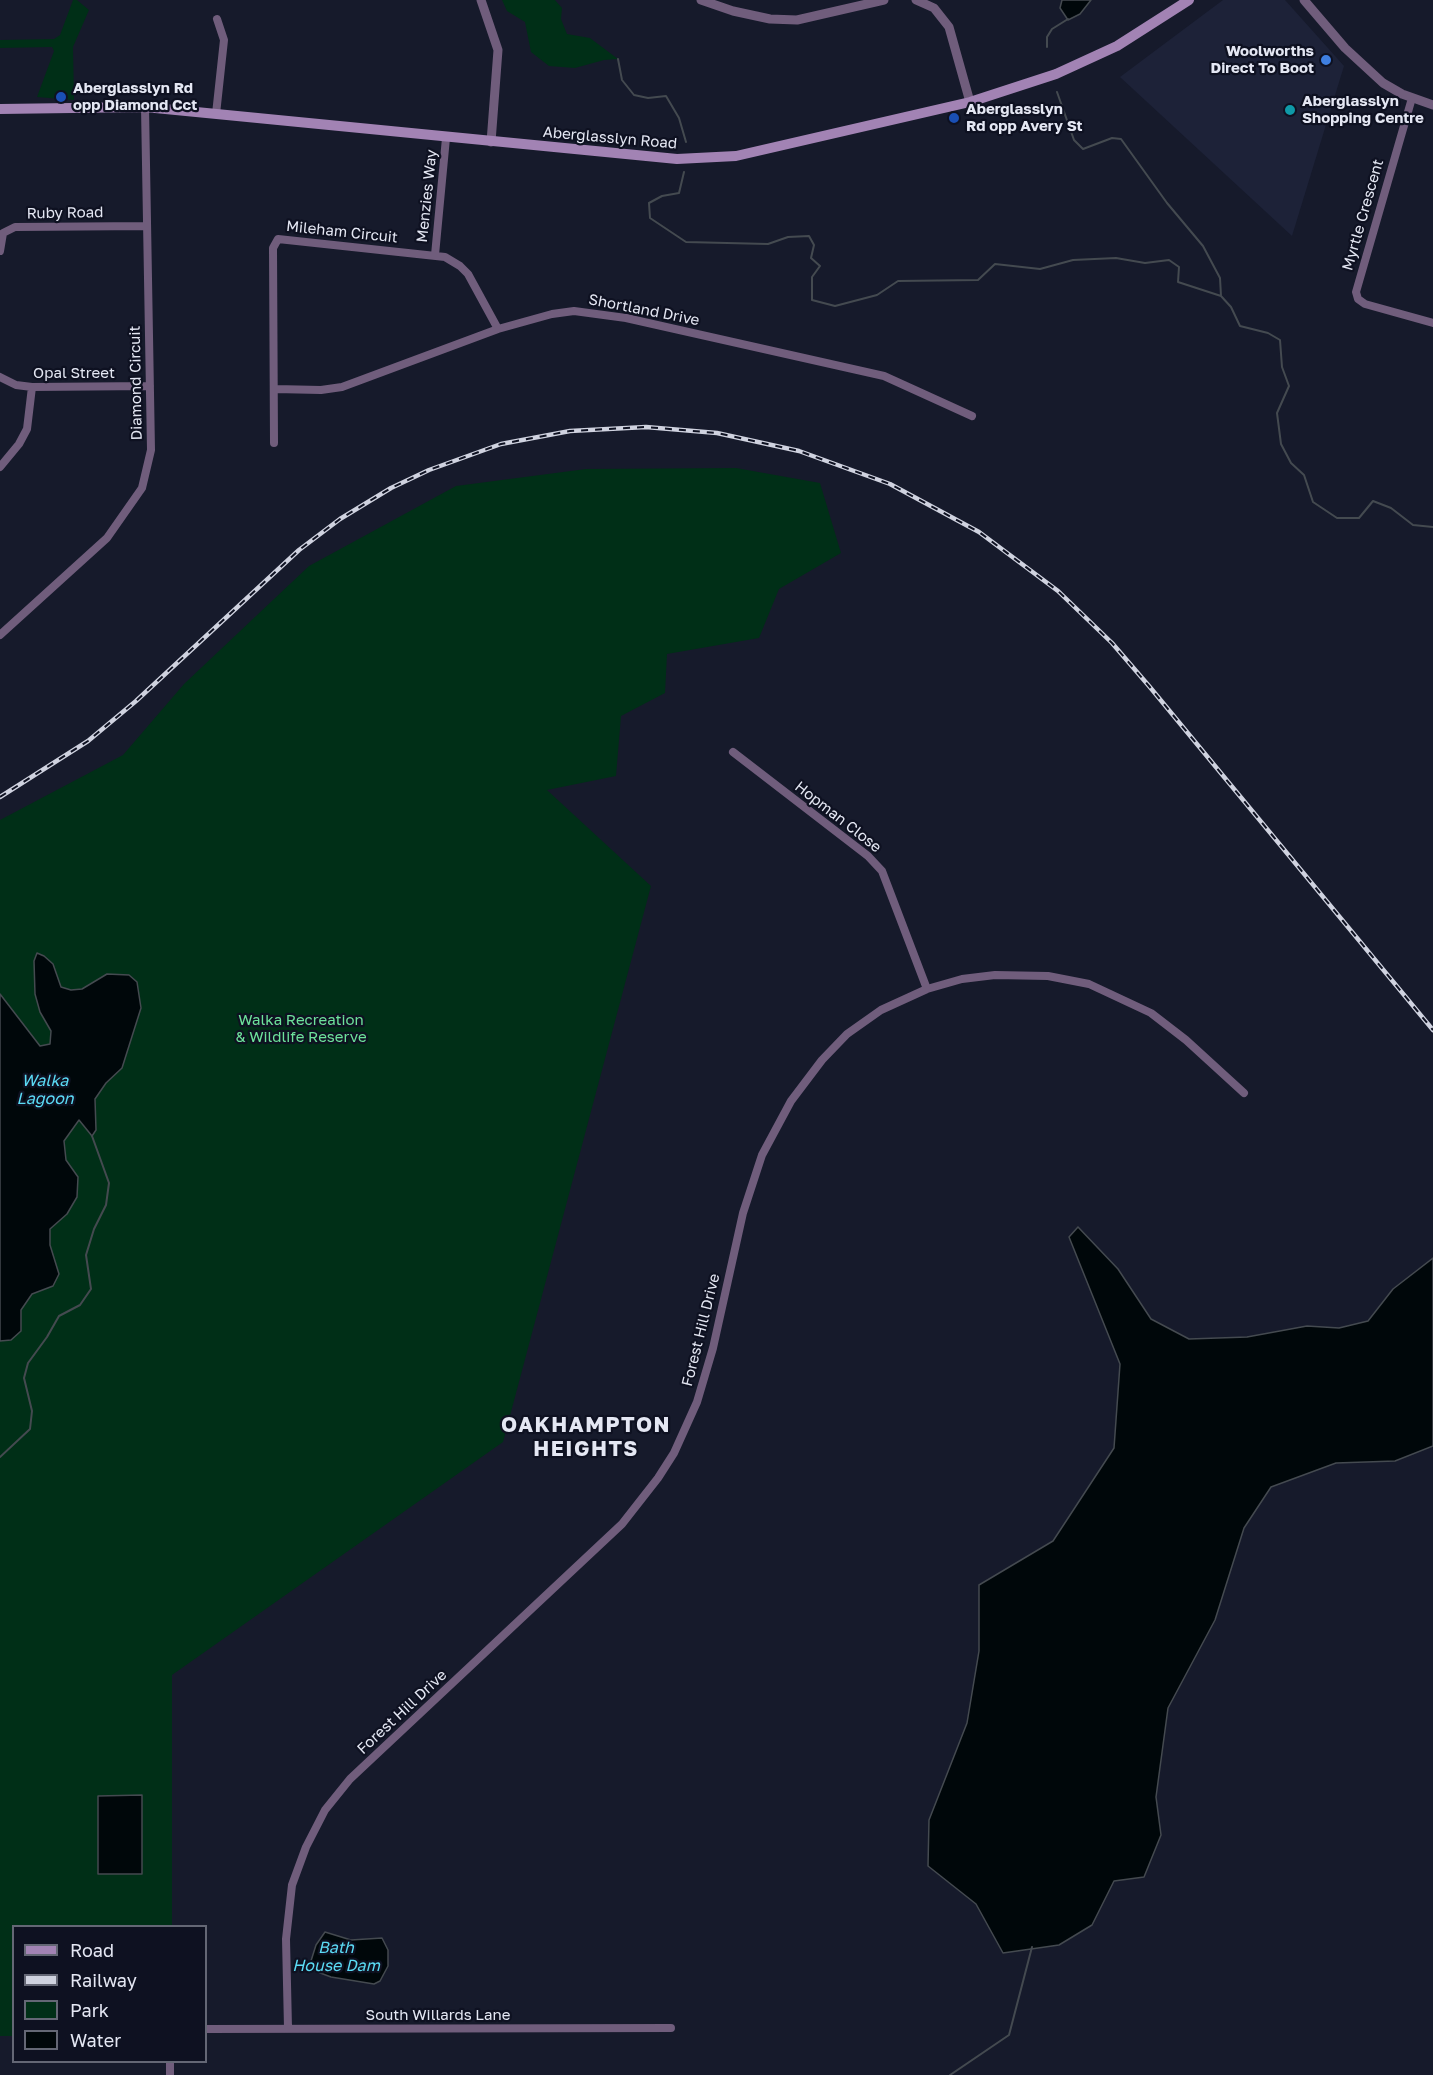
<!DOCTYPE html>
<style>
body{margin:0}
#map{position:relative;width:1433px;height:2075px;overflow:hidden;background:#161a2b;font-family:"Golos Text",sans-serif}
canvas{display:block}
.legend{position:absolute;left:12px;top:1925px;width:195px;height:138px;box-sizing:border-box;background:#0e1121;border:2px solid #646775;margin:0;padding:8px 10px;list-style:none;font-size:18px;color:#e4e7f3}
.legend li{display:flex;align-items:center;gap:12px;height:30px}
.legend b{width:30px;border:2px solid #646775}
</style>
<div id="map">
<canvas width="1433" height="2075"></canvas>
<ul class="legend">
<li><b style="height:8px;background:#a283b4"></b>Road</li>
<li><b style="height:8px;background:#cfd2df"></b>Railway</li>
<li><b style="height:16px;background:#002f17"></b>Park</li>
<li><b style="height:16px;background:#00070a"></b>Water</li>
</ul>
</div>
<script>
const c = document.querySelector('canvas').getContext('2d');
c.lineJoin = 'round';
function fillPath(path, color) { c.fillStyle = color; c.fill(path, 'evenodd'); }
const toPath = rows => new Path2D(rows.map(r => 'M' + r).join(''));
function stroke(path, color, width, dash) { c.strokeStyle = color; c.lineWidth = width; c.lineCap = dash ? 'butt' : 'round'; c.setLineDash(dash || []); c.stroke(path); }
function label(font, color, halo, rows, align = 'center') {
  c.font = font + ' "Golos Text",sans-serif'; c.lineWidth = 4.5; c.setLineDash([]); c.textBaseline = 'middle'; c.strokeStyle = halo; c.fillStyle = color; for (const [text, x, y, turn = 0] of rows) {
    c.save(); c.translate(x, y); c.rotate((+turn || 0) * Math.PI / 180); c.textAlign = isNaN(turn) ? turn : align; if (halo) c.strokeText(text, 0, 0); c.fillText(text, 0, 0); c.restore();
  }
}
fillPath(toPath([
 [1223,0,1285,0,1344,66,1292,236,1120,77]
]), '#1d2238');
fillPath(toPath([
 [73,0,77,0,89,10,73,47,74,100,37,97,54,51,52,47,0,48,0,40,54,39,60,35],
 [502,0,555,0,562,8,561,19,567,34,590,38,618,59,604,60,575,68,549,66,531,52,525,22,507,11],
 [736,468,820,483,841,553,779,589,759,638,667,654,665,693,621,716,616,776,547,790,651,886,503,1442,172,1675,172,1926,14,1926,13,2036,0,2036,0,820,123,755,184,684,309,566,456,486,586,469]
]), '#002f17');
const water = toPath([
 [1062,0,1091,0,1080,14,1068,20,1060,8,1062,0],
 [37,953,44,956,53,964,61,987,71,990,82,989,107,974,129,975,137,982,141,1008,122,1068,106,1083,95,1099,96,1130,92,1136,79,1120,64,1141,66,1160,78,1177,77,1197,67,1214,50,1229,50,1245,59,1274,53,1286,32,1294,21,1310,21,1331,11,1340,0,1341,0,994,40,1046,50,1044,51,1031,40,1012,35,994,34,961,37,953],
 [1078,1227,1118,1269,1151,1319,1189,1339,1247,1337,1307,1326,1339,1328,1368,1321,1393,1289,1433,1258,1433,1446,1395,1461,1336,1463,1271,1487,1244,1528,1215,1620,1168,1708,1156,1797,1161,1835,1144,1877,1114,1881,1092,1925,1059,1945,1003,1953,976,1904,928,1866,929,1820,967,1723,979,1651,979,1585,1053,1541,1114,1448,1120,1364,1069,1237,1078,1227],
 [142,1795,142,1874,98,1874,98,1796,142,1795],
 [325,1932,351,1940,382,1938,388,1950,388,1966,380,1981,374,1984,331,1977,315,1971,310,1964,316,1945,325,1932]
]);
fillPath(water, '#00070a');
stroke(water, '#444a50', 1.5);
stroke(toPath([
 [1047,47,1047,37,1052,29,1068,19],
 [618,59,622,80,634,95,648,98,666,96,679,118,686,142],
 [1057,92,1074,140,1083,149,1112,138,1121,139,1167,203,1203,246,1220,278,1221,296],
 [684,172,679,193,662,196,649,203,650,218,686,242,768,244,788,237,809,236,814,245,811,258,820,266,812,277,812,300,835,306,877,295,898,281,978,280,995,264,1040,269,1073,260,1116,258,1145,263,1169,260,1179,267,1178,282,1221,296,1231,307,1240,326,1268,333,1280,340,1282,367,1289,386,1277,413,1281,444,1291,463,1304,475,1313,502,1337,518,1359,518,1373,501,1391,508,1413,525,1433,527],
 [0,1457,30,1429,32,1411,24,1378,28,1363,47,1337,59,1316,80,1305,91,1289,86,1255,94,1229,106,1205,109,1183,92,1136],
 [950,2075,1009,2035,1032,1947]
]), '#444a50', 2);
stroke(toPath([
 [1412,98,1356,292,1358,299,1365,304,1433,323],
 [216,114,224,40,217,19],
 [0,251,3,233,15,227,147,226],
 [435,255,446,138],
 [0,377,16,385,32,387,150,386],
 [275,389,321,390,342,387,498,329,552,314,574,311,626,318,884,376,972,416],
 [274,443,273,248,278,239,445,257,460,266,468,274,498,329],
 [0,467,19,444,27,429,32,387],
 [0,635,107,538,142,488,151,450,145,107],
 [733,752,868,856,882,871,927,989],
 [288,2028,286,1939,292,1885,306,1847,325,1810,350,1779,622,1524,658,1478,674,1453,697,1402,713,1348,743,1213,762,1155,791,1101,822,1060,847,1034,881,1010,927,989,962,979,995,975,1048,976,1089,984,1151,1013,1186,1040,1244,1093],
 [206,2029,671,2028],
 [170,2062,170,2075]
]), '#705d7c', 8);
stroke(toPath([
 [481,0,498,50,491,142],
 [701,0,733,11,770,19,797,20,884,0],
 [916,0,934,8,949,27,970,102],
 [1304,0,1345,48,1383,83,1402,94,1433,105]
]), '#705d7c', 9);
stroke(toPath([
 [0,109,145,107,677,159,736,156,970,102,1056,74,1117,46,1189,0]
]), '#a283b4', 10);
const rail = toPath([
 [0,797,88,741,136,701,299,550,340,519,391,488,429,470,501,444,570,431,646,427,717,433,799,451,890,484,979,532,1058,591,1112,643,1149,686,1433,1030]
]);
stroke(rail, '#cfd2df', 4.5);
stroke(rail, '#0e1121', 2, [7]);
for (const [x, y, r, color] of [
 [1326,60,6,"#3f7fe0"],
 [61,97,6,"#1a4fb4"],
 [1290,110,6,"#0f9aa8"],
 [954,118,6,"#1a4fb4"]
]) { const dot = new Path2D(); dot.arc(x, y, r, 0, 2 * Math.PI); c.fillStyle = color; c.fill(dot); stroke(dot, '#0e1121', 2); }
label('bold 15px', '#e4e7f3', '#0e1121', [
 ["Woolworths",1314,51,"right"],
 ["Direct To Boot",1314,68,"right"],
 ["Aberglasslyn Rd",73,88],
 ["opp Diamond Cct",73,105],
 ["Aberglasslyn",1302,101],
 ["Shopping Centre",1302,118],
 ["Aberglasslyn",966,109],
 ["Rd opp Avery St",966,126]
], 'left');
label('15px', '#e4e7f3', '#0e1121', [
 ["Aberglasslyn Road",610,138,5],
 ["Menzies Way",427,196,-84],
 ["Ruby Road",65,213,-1],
 ["Myrtle Crescent",1363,215,-74],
 ["Mileham Circuit",342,232,6],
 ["Shortland Drive",644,310,11],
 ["Opal Street",74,373],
 ["Diamond Circuit",136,383,-91],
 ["Hopman Close",838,817,38],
 ["Forest Hill Drive",701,1330,-76],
 ["Forest Hill Drive",402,1712,-43],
 ["South Willards Lane",438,2015]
]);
label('15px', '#6de29b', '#0e1121', [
 ["Walka Recreation",301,1020],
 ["& Wildlife Reserve",301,1037]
]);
label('italic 16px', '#5bdbf5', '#0e1121', [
 ["Walka",45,1081],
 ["Lagoon",45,1099],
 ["Bath",336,1948],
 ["House Dam",336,1966]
]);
c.letterSpacing = '1.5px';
label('bold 21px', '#e4e7f3', '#0e1121', [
 ["OAKHAMPTON",586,1425],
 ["HEIGHTS",586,1449]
]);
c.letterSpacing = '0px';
</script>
